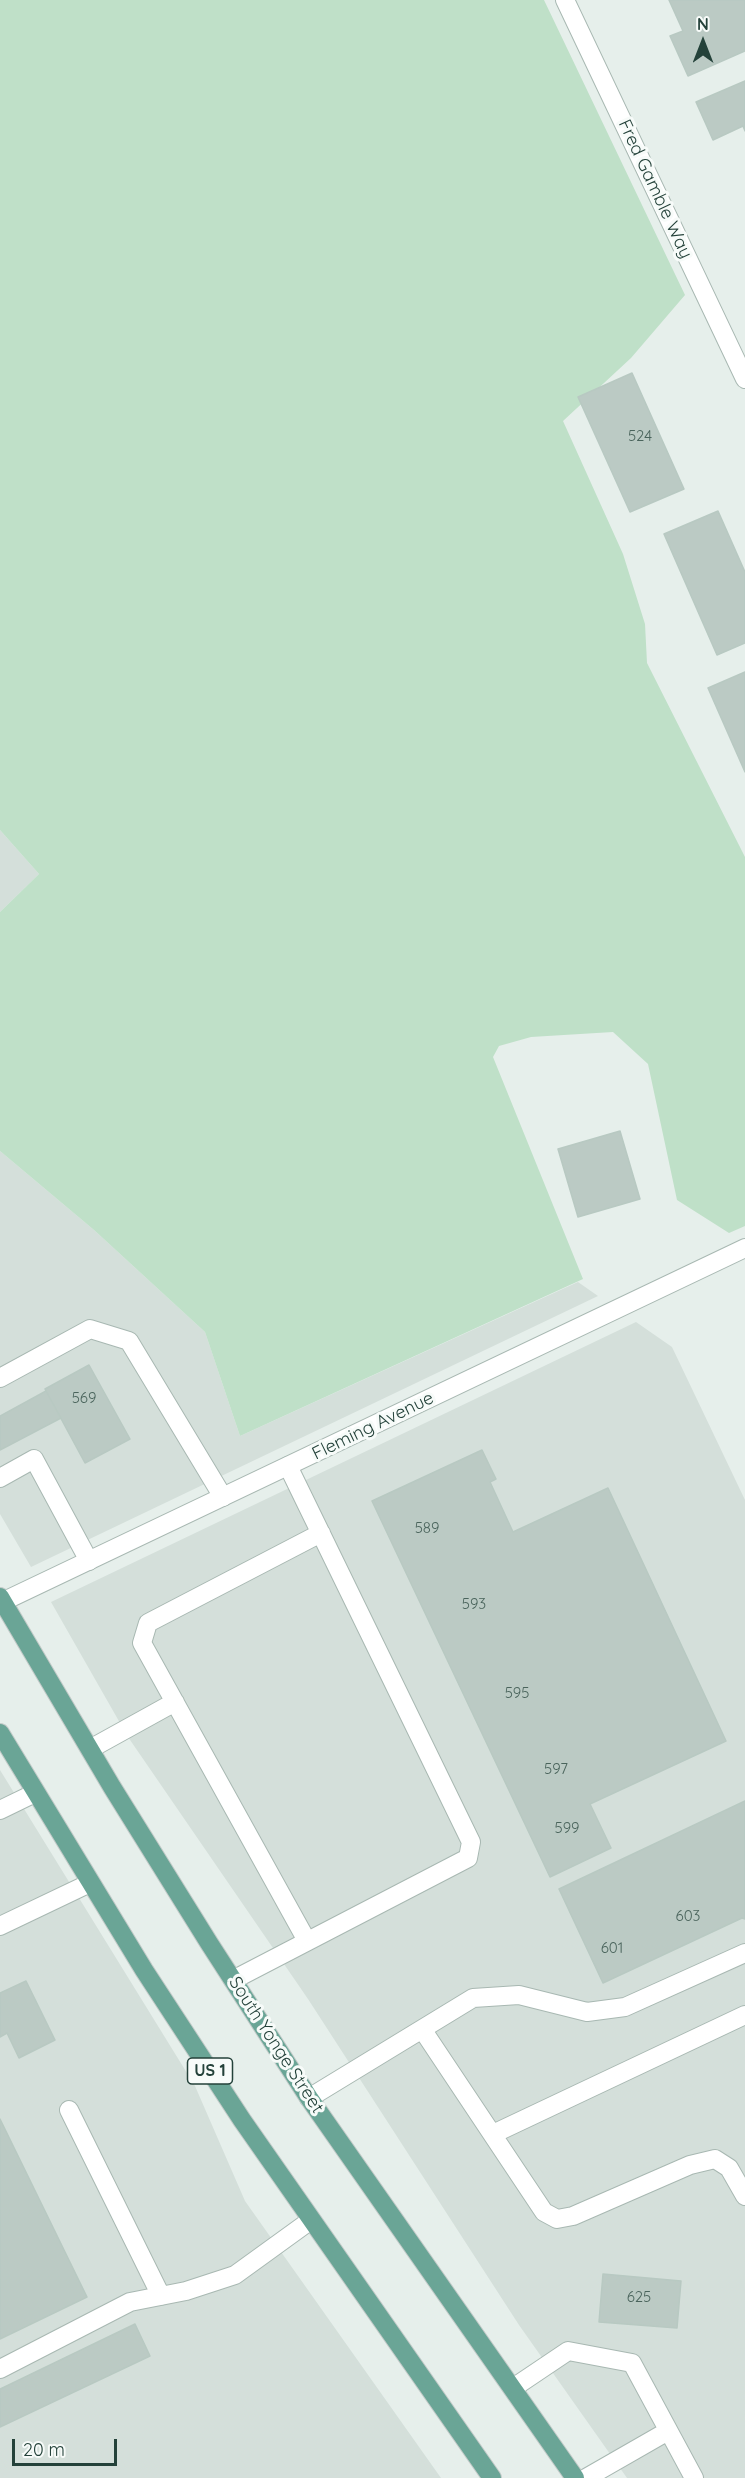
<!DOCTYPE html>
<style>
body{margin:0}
#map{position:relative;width:745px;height:2478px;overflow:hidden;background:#e6efeb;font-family:Quicksand,sans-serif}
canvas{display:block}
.north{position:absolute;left:673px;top:12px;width:60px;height:60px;-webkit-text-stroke:4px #f7fbf9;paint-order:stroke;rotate:0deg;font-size:16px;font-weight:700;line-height:24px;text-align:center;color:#24423a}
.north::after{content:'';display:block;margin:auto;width:21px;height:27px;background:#24423a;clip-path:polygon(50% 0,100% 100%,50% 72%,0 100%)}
.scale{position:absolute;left:12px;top:2439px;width:105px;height:27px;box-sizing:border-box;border:3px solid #24423a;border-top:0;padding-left:8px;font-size:18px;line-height:21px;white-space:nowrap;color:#24423a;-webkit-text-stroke:4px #f7fbf9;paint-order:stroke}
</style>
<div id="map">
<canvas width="745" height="2478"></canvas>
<div class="north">N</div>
<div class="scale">20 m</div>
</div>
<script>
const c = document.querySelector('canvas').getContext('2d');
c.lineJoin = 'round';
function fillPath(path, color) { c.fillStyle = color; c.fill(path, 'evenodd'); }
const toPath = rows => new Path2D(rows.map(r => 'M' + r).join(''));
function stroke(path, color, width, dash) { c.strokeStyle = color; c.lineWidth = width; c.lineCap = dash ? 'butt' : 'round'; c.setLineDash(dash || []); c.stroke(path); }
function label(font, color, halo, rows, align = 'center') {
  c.font = font + ' Quicksand,sans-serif'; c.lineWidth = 6; c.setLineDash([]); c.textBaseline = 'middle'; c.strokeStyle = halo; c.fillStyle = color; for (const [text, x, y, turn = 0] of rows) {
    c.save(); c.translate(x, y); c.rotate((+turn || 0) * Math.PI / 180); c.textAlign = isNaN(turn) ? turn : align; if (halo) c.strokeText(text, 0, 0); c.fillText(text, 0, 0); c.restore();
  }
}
fillPath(toPath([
 [0,830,39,874,0,912],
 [0,1151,94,1230,205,1332,240,1436,578,1282,598,1296,31,1567,0,1514],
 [636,1322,672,1347,745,1500,745,2478,627,2478,519,2325,308,1999,128,1737,51,1602],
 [0,1770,195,2086,245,2201,441,2478,0,2478]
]), '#d4dfda');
fillPath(toPath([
 [0,0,544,0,685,295,631,358,563,421,623,554,645,624,647,663,745,857,745,1226,729,1233,677,1200,648,1064,613,1032,531,1037,499,1046,493,1057,583,1279,240,1436,205,1332,94,1230,0,1151,0,912,39,874,0,830]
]), '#bfe0c8');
const building = toPath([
 [669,0,745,0,745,51,688,76,670,36,683,31,669,0],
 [745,81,745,131,743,126,713,140,696,102,745,81],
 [632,373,684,489,630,512,578,397,632,373],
 [718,511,745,572,745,643,717,655,664,534,718,511],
 [745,672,745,772,708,688,745,672],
 [620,1131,640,1199,578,1217,558,1149,620,1131],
 [89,1365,130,1439,85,1463,45,1389,89,1365],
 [46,1391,61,1418,0,1450,0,1416,46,1391],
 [482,1450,496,1479,490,1482,513,1532,608,1488,726,1741,590,1804,611,1848,550,1877,372,1501,482,1450],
 [745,1801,745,1919,742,1918,603,1983,559,1889,745,1801],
 [26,1981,55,2040,19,2058,7,2033,0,2037,0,1993,26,1981],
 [0,2119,87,2297,0,2339,0,2119],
 [603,2274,681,2281,677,2328,599,2322,603,2274],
 [135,2324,150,2356,0,2427,0,2389,135,2324]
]);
fillPath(building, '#bbcac4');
stroke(building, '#b8c9c2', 1.5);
const lane = toPath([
 [0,1378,90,1329,129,1341,223,1497],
 [0,1478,34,1459,89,1561],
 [90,1749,175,1702],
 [0,1810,35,1793],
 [0,1926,90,1883],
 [307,1941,142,1643,148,1623,321,1533],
 [233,1980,468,1858,471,1842,288,1466],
 [422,2029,544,2212,557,2219,573,2216,690,2165,715,2159,729,2168,745,2196],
 [309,2098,473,1998,519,1995,587,2012,625,2007,745,1953],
 [69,2110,161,2296],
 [493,2134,745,2015],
 [0,2369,130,2302,186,2291,235,2275,311,2220],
 [513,2388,568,2351,632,2363,694,2478],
 [586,2478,668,2431]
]);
const street = toPath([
 [565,0,745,379],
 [0,1603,745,1248]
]);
const primary = toPath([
 [0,1597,112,1787,209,1943,309,2098,575,2478],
 [0,1733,144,1970,242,2120,492,2478]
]);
stroke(lane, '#a8b8b2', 20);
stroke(street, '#a8b8b2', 20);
stroke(primary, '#c2cac8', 20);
stroke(lane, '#fff', 18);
stroke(street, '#fff', 18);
stroke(primary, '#6aa596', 18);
label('15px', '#4a645c', null, [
 ["524",640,436],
 ["569",84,1398],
 ["589",427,1528],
 ["593",474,1604],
 ["595",517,1693],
 ["597",556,1769],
 ["599",567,1828],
 ["603",688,1916],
 ["601",612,1948],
 ["625",639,2297]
]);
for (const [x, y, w] of [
 [210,2071,45]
]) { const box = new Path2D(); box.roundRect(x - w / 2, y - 13, w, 26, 4.5); c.fillStyle = '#f7fbf9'; c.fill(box); stroke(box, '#24423a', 1.5); }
label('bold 16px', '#24423a', null, [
 ["US 1",210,2071]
]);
label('18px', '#24423a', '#f7fbf9', [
 ["Fred Gamble Way",655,189,65],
 ["Fleming Avenue",373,1426,-26],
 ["South Yonge Street",276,2045,57]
]);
</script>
